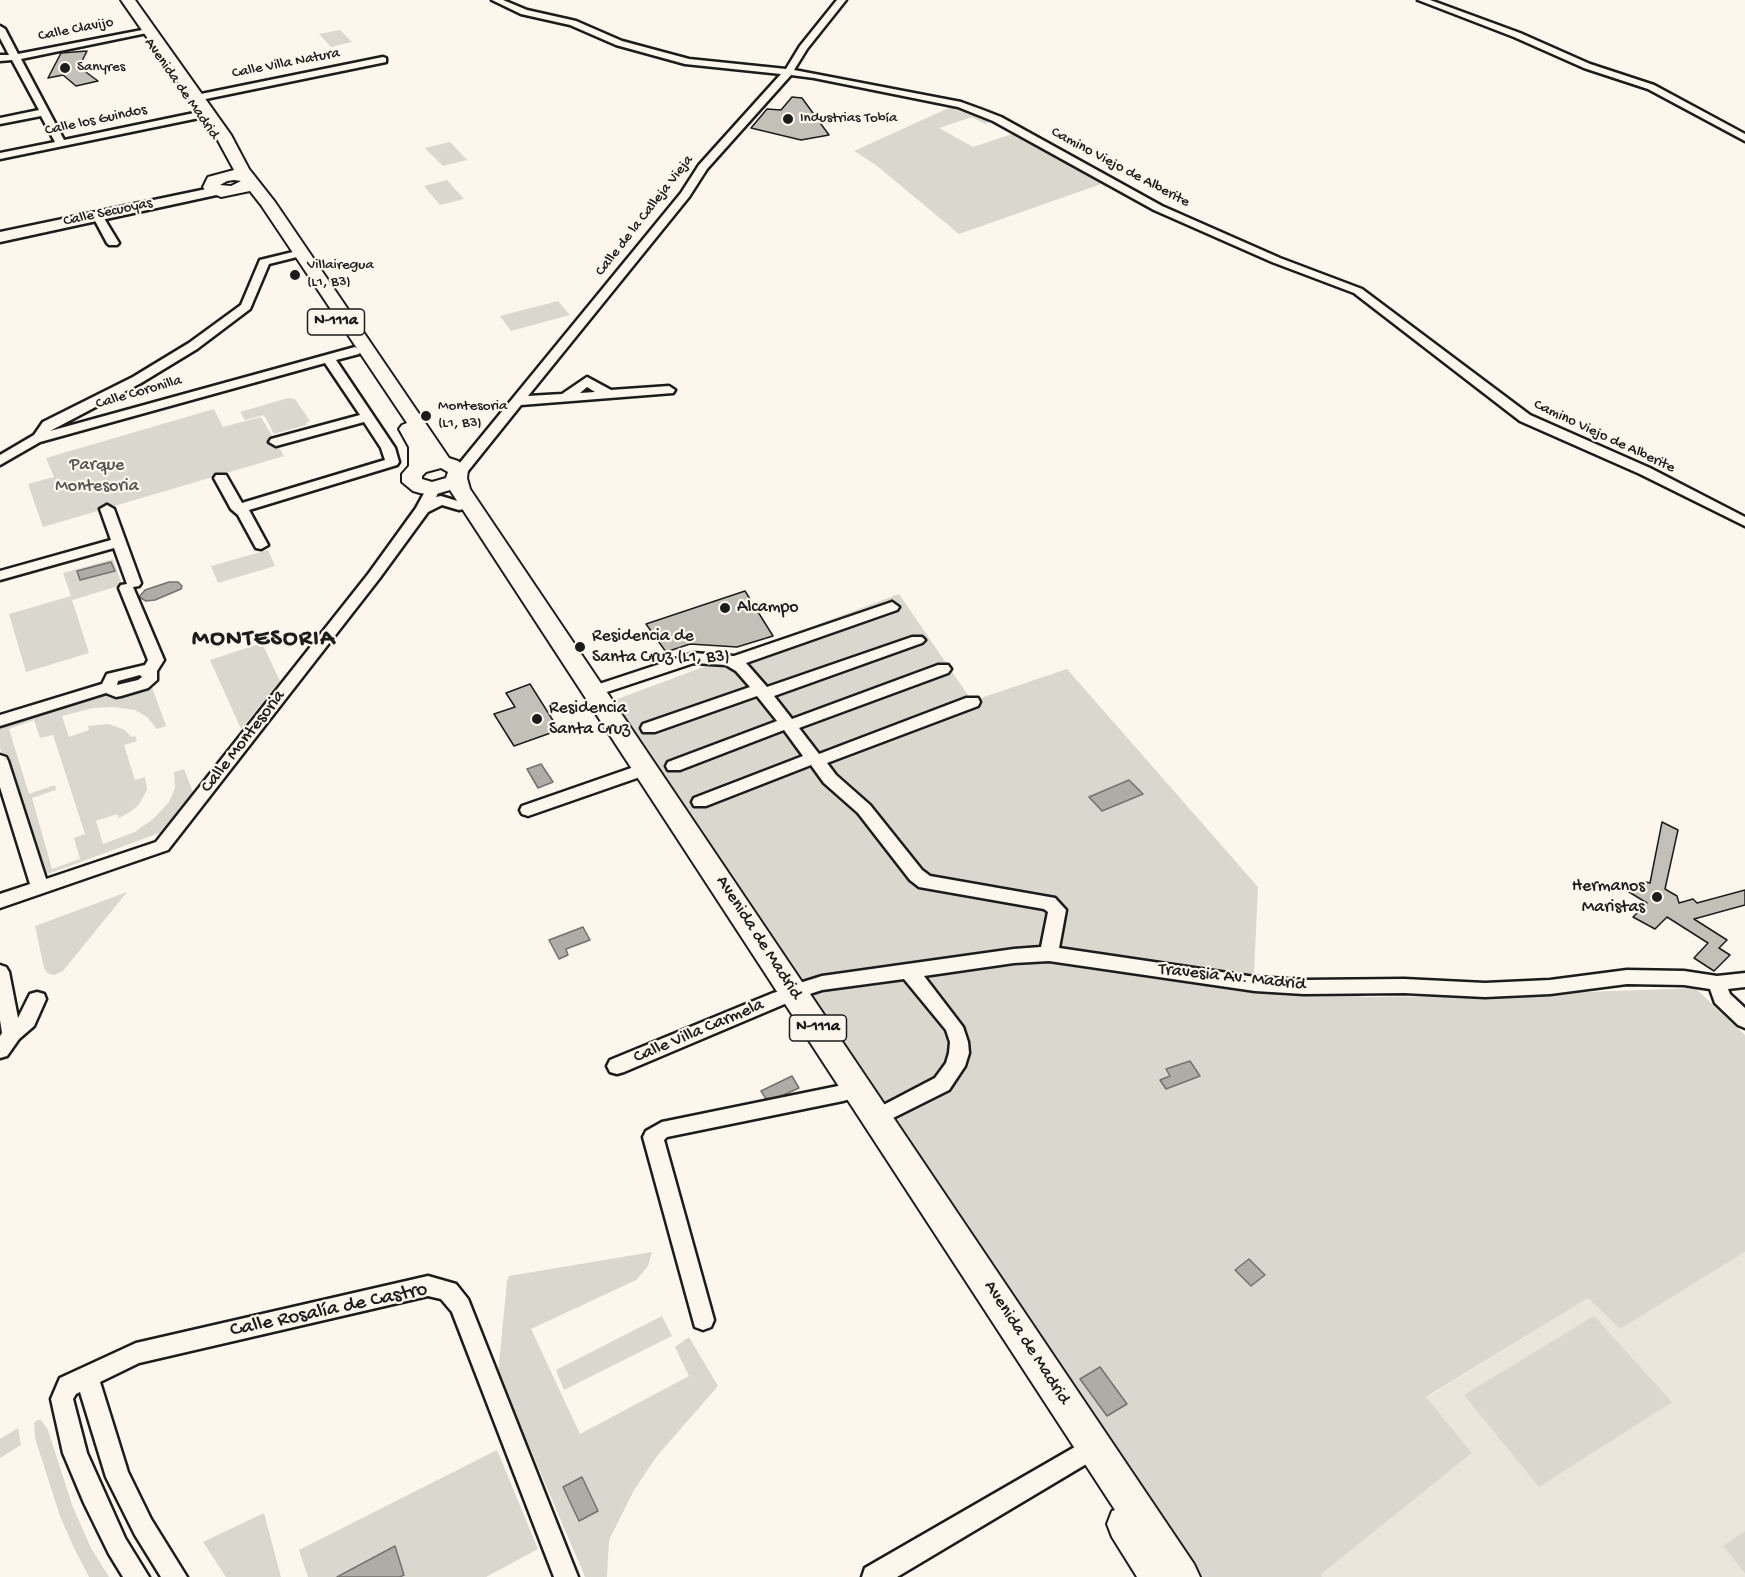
<!DOCTYPE html>
<meta charset="utf-8">
<style>
body{margin:0}
canvas{display:block;background:#fbf7ec}
</style>
<canvas width="1745" height="1577"></canvas>
<script>
const c = document.querySelector('canvas').getContext('2d');
c.lineJoin = 'round';
function fillPath(path, color) { c.fillStyle = color; c.fill(path, 'evenodd'); }
const toPath = rows => new Path2D(rows.map(r => 'M' + r).join(''));
function stroke(path, color, width, dash) { c.strokeStyle = color; c.lineWidth = width; c.lineCap = dash ? 'butt' : 'round'; c.setLineDash(dash || []); c.stroke(path); }
function label(font, color, halo, rows, align = 'center') {
  c.font = font + ' "Gochi Hand",sans-serif'; c.lineWidth = 4.5; c.setLineDash([]); c.textBaseline = 'middle'; c.strokeStyle = halo; c.fillStyle = color; for (const [text, x, y, turn = 0] of rows) {
    c.save(); c.translate(x, y); c.rotate((+turn || 0) * Math.PI / 180); c.textAlign = isNaN(turn) ? turn : align; if (halo) c.strokeText(text, 0, 0); c.fillText(text, 0, 0); c.restore();
  }
}
fillPath(toPath([
 [1745,1252,1745,1577,1322,1577,1320,1574,1472,1453,1426,1398,1588,1298,1620,1329]
]), '#eae6dc');
fillPath(toPath([
 [340,30,352,42,331,47,319,34],
 [953,106,966,109,990,122,985,124,972,117,939,128,973,147,1012,134,1020,135,1093,174,1094,178,1104,183,959,234,876,165,854,151],
 [450,142,467,160,443,166,425,148],
 [447,180,464,199,440,205,424,186],
 [558,301,570,315,511,331,500,316],
 [288,398,295,399,310,421,306,423,306,425,274,434,264,415,245,420,240,412],
 [214,409,223,427,261,417,284,456,43,527,28,484,54,477,46,458],
 [268,550,275,566,218,583,211,566],
 [113,559,122,585,72,600,89,653,26,672,9,614,71,596,63,573],
 [899,594,972,701,1067,669,1258,887,1254,973,1363,997,1479,996,1695,988,1745,1035,1745,1252,1620,1329,1588,1298,1426,1397,1472,1453,1321,1574,1322,1577,1201,1577,958,1211,604,704],
 [262,643,280,681,241,729,210,660],
 [147,686,152,687,166,726,157,729,147,717,135,710,113,707,93,708,62,716,69,737,89,730,88,726,109,724,125,730,131,737,135,736,137,741,124,745,135,780,145,777,147,790,138,806,128,813,119,818,117,814,96,821,103,844,135,832,153,819,169,802,175,788,174,772,184,769,193,792,162,832,48,874,42,874,37,870,0,748,0,727,101,695,113,695],
 [34,720,40,738,53,735,85,834,74,838,80,859,52,869,32,798,56,790,55,785,29,794,9,729],
 [127,892,63,971,54,975,47,973,44,968,35,926],
 [652,1252,648,1266,636,1280,531,1329,580,1434,689,1376,675,1347,689,1337,718,1386,657,1456,634,1490,609,1540,607,1577,585,1577,498,1373,507,1282,509,1276],
 [662,1316,672,1336,564,1390,556,1370],
 [1594,1316,1672,1402,1539,1487,1464,1395],
 [38,1420,41,1420,48,1430,72,1505,91,1548,109,1577,89,1577,74,1548,60,1516,35,1438,34,1423],
 [18,1428,21,1445,0,1458,0,1439],
 [497,1450,538,1549,486,1577,308,1577,299,1550],
 [264,1513,281,1577,226,1577,203,1542],
 [1745,1531,1745,1573,1723,1546]
]), '#dad7ce');
const water = toPath([
 [111,562,115,571,80,580,77,571,111,562],
 [169,582,178,582,182,586,181,589,155,600,146,601,139,597,145,590,169,582],
 [541,764,553,782,538,788,527,769,541,764],
 [1129,780,1143,794,1102,811,1089,797,1129,780],
 [583,927,590,940,566,949,568,955,559,959,549,940,583,927],
 [1190,1061,1200,1076,1166,1089,1160,1080,1170,1076,1166,1069,1190,1061],
 [792,1076,799,1088,768,1102,761,1091,792,1076],
 [1249,1259,1265,1275,1251,1286,1235,1270,1249,1259],
 [1100,1367,1127,1404,1107,1416,1080,1379,1100,1367],
 [582,1477,598,1511,579,1521,563,1487,582,1477],
 [395,1546,404,1575,400,1577,337,1577,395,1546]
]);
fillPath(water, '#afaca5');
stroke(water, '#74726e', 1.5);
const building = toPath([
 [87,51,79,67,98,81,76,86,63,75,48,78,61,53,87,51],
 [792,97,802,98,829,135,801,140,751,128,767,109,781,110,792,97],
 [745,591,773,636,737,647,690,644,666,652,646,624,745,591],
 [530,684,559,730,514,746,494,714,515,707,506,693,530,684],
 [1662,822,1678,830,1665,889,1677,896,1679,903,1693,899,1697,903,1745,890,1745,905,1694,919,1727,940,1719,948,1730,955,1714,971,1694,958,1708,943,1667,917,1655,929,1633,917,1647,903,1629,892,1641,881,1650,883,1662,822]
]);
fillPath(building, '#c3c0b8');
stroke(building, '#1c1c1c', 1.5);
const street = toPath([
 [492,0,503,0,527,10,576,21,622,41,689,59,786,69,800,46,837,0,846,0,807,49,794,70,961,102,983,110,1001,117,1162,206,1280,258,1362,289,1530,415,1650,468,1745,517,1745,526,1640,474,1520,421,1354,293,1272,262,1154,210,993,121,958,107,814,78,791,75,707,169,689,197,528,396,562,394,587,377,611,390,669,386,675,390,673,393,521,405,464,476,454,476,452,473,454,470,681,193,699,165,781,74,685,64,616,45,570,25,521,14,492,0],
 [587,387,595,392,580,393,587,387],
 [1418,0,1430,0,1520,33,1590,64,1654,85,1745,134,1745,141,1648,89,1584,68,1514,37,1418,0],
 [0,26,5,29,18,54,142,30,147,33,21,59,64,140,199,112,204,115,199,118,0,159,0,153,55,142,41,116,0,124,0,118,39,110,12,60,0,61,0,55,9,55,0,38,0,26],
 [383,57,386,58,386,62,196,101,191,98,196,95,383,57],
 [97,212,102,215,119,243,117,245,109,245,107,243,92,215,97,212],
 [293,252,297,253,297,257,269,264,250,309,197,349,141,383,50,431,355,347,361,351,359,354,336,360,395,448,399,462,397,465,249,510,268,545,261,549,256,548,238,515,231,509,214,478,216,475,226,475,242,503,385,460,381,448,364,422,276,446,269,442,271,439,360,415,325,363,40,442,0,465,0,455,34,435,43,422,133,377,189,343,241,305,260,260,293,252],
 [433,485,440,489,436,497,441,496,464,503,466,506,464,509,459,510,442,505,428,512,379,579,168,850,0,908,0,894,30,884,0,787,0,755,6,757,8,761,46,879,156,842,369,573,416,508,428,486,433,485],
 [107,505,114,509,141,583,139,586,133,587,164,660,157,671,157,680,148,688,121,696,116,697,106,693,0,726,0,715,102,684,107,674,145,665,148,660,119,588,121,585,127,584,114,548,0,580,0,571,111,540,100,509,107,505],
 [140,675,142,677,138,680,117,685,118,681,140,675],
 [892,602,899,607,897,610,746,663,767,687,912,637,922,637,925,640,922,643,774,696,792,719,938,665,948,665,951,669,948,673,799,728,819,754,966,698,978,698,980,702,978,706,827,763,836,775,870,805,922,870,930,876,1055,898,1066,910,1059,948,1255,977,1304,980,1404,979,1485,983,1550,980,1627,970,1684,971,1717,976,1745,973,1745,987,1728,989,1730,994,1745,1008,1745,1028,1738,1025,1715,1003,1710,989,1684,985,1627,984,1550,994,1485,997,1404,993,1304,994,1255,991,1049,961,1014,963,924,976,963,1027,968,1042,969,1053,965,1066,949,1090,877,1126,870,1124,867,1118,870,1112,935,1078,946,1063,949,1053,950,1042,946,1030,904,979,822,990,794,999,789,998,787,1003,624,1072,617,1074,610,1072,607,1066,610,1060,773,993,780,991,785,992,787,987,822,976,1014,949,1041,947,1048,912,1044,909,919,887,910,880,858,813,824,783,811,765,706,806,694,806,692,802,694,798,803,756,784,730,680,770,668,770,666,766,668,762,777,721,757,696,655,732,643,732,641,728,643,724,750,687,736,671,726,665,694,663,595,696,587,691,590,687,693,653,734,656,892,602],
 [634,767,640,769,642,773,640,777,528,816,522,814,520,810,522,806,634,767],
 [0,965,6,967,9,972,18,1018,30,994,37,992,44,994,46,999,34,1026,19,1039,7,1056,0,1058,0,1036,2,1033,0,1020,0,965],
 [843,1085,850,1087,853,1093,850,1099,843,1101,667,1137,664,1140,714,1320,711,1327,703,1330,695,1327,643,1137,646,1131,662,1122,843,1085],
 [428,1276,456,1284,468,1299,578,1577,554,1577,452,1312,441,1299,428,1296,139,1363,100,1382,128,1472,151,1519,187,1577,161,1577,135,1535,106,1477,80,1392,76,1394,73,1399,87,1453,125,1538,149,1577,123,1577,109,1554,84,1503,63,1453,51,1399,60,1378,136,1343,428,1276],
 [1080,1444,1088,1447,1092,1455,1088,1463,897,1577,862,1577,865,1568,1080,1444]
]);
const secondary = toPath([
 [216,187,223,191,221,194,0,242,0,232,216,187]
]);
const primary = toPath([
 [121,0,135,0,231,135,249,169,275,202,449,458,458,461,468,470,467,478,470,489,1194,1564,1200,1577,1137,1577,1112,1537,1107,1524,1112,1511,1115,1510,450,490,433,495,420,493,413,491,402,482,402,474,409,466,409,447,399,429,402,425,407,423,261,205,250,191,221,197,205,190,203,187,208,177,234,170,215,135,121,0],
 [227,181,234,180,241,181,231,186,220,185,227,181],
 [441,468,448,472,446,478,432,482,422,479,422,476,426,472,441,468]
]);
stroke(street, '#1c1c1c', 5);
stroke(secondary, '#1c1c1c', 5);
stroke(primary, '#1c1c1c', 4);
fillPath(street, '#fbf7ec');
fillPath(secondary, '#fbf7ec');
fillPath(primary, '#fbf7ec');
for (const [x, y, r, color] of [
 [65,68,6,"#1c1c1c"],
 [788,119,6,"#1c1c1c"],
 [295,275,6,"#1c1c1c"],
 [426,416,6,"#1c1c1c"],
 [725,608,6,"#1c1c1c"],
 [580,647,6,"#1c1c1c"],
 [537,719,6,"#1c1c1c"],
 [1657,897,6,"#1c1c1c"]
]) { const dot = new Path2D(); dot.arc(x, y, r, 0, 2 * Math.PI); c.fillStyle = color; c.fill(dot); stroke(dot, '#fbf7ec', 2); }
label('15px', '#1c1c1c', '#fbf7ec', [
 ["Calle Clavijo",76,30,-11],
 ["Calle Villa Natura",286,64,-11],
 ["Avenida de Madrid",181,89,55],
 ["Calle los Guindos",96,121,-12],
 ["Camino Viejo de Alberite",1120,168,28],
 ["Calle Secuoyas",108,213,-12],
 ["Calle de la Calleja Vieja",645,216,-52],
 ["Calle Coronilla",139,393,-16],
 ["Camino Viejo de Alberite",1604,437,25]
]);
label('15px', '#1c1c1c', '#fbf7ec', [
 ["Sanyres",77,68],
 ["Industrias Tobía",800,119],
 ["Villairegua",307,266],
 ["(L1, B3)",307,283],
 ["Montesoria",438,407],
 ["(L1, B3)",438,424]
], 'left');
for (const [x, y, w] of [
 [336,322,57],
 [818,1028,57]
]) { const box = new Path2D(); box.roundRect(x - w / 2, y - 13, w, 26, 4.5); c.fillStyle = '#fbf7ec'; c.fill(box); stroke(box, '#1c1c1c', 1.5); }
label('bold 16px', '#1c1c1c', null, [
 ["N-111a",336,322],
 ["N-111a",818,1028]
]);
label('18px', '#555451', '#fbf7ec', [
 ["Parque",97,466],
 ["Montesoria",97,487]
]);
label('18px', '#1c1c1c', '#fbf7ec', [
 ["Alcampo",737,608],
 ["Residencia de",592,637],
 ["Santa Cruz (L1, B3)",592,658],
 ["Residencia",549,709],
 ["Santa Cruz",549,730],
 ["Hermanos",1645,887,"right"],
 ["Maristas",1645,908,"right"]
], 'left');
label('18px', '#1c1c1c', '#fbf7ec', [
 ["Calle Montesoria",244,742,-52],
 ["Avenida de Madrid",758,938,57],
 ["Travesia Av. Madrid",1232,978,6],
 ["Calle Villa Carmela",699,1032,-23],
 ["Avenida de Madrid",1026,1343,57]
]);
label('21px', '#1c1c1c', '#fbf7ec', [
 ["Calle Rosalía de Castro",329,1311,-12]
]);
c.letterSpacing = '1.5px';
label('bold 24px', '#1c1c1c', '#fbf7ec', [
 ["MONTESORIA",264,640]
]);
c.letterSpacing = '0px';
</script>
